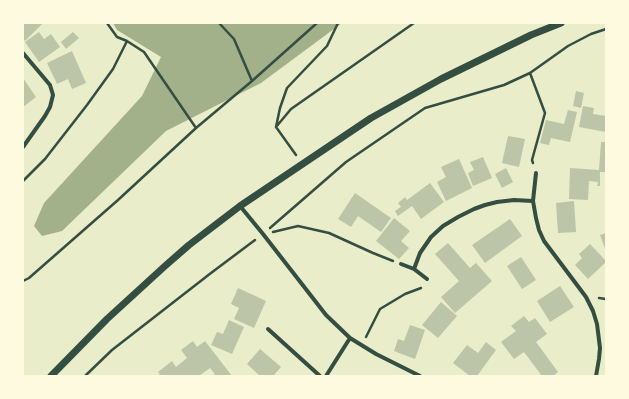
<!DOCTYPE html>
<style>
body{margin:0}
#map{position:relative;width:629px;height:399px;overflow:hidden;background:#e9edc9;font-family:Signika,sans-serif}
canvas{display:block}
.frame{position:absolute;inset:0;border:24px solid #fefae0;pointer-events:none}
</style>
<div id="map">
<canvas width="629" height="399"></canvas>
<div class="frame"></div>
</div>
<script>
const c = document.querySelector('canvas').getContext('2d');
c.lineJoin = 'round';
function fillPath(path, color) { c.fillStyle = color; c.fill(path, 'evenodd'); }
const toPath = rows => new Path2D(rows.map(r => 'M' + r).join(''));
function stroke(path, color, width, dash) { c.strokeStyle = color; c.lineWidth = width; c.lineCap = dash ? 'butt' : 'round'; c.setLineDash(dash || []); c.stroke(path); }
fillPath(toPath([
 [113,23,342,23,261,83,166,131,62,231,42,236,34,226,44,203,142,96,161,57,117,30]
]), '#a3b18a');
fillPath(toPath([
 [23,23,43,23,25,41,23,39],
 [39,32,44,39,51,34,60,47,39,62,25,42],
 [73,32,79,38,66,49,61,42],
 [72,51,86,83,72,89,68,79,57,84,47,63],
 [23,78,36,97,23,107],
 [576,91,584,93,581,108,573,106],
 [583,106,594,108,593,114,606,116,606,132,579,127],
 [568,110,577,112,570,142,551,138,549,145,540,143,546,120,564,124],
 [508,136,525,139,519,167,502,163],
 [601,142,606,142,606,172,600,172,600,186,597,186,598,182,589,181,588,200,569,199,570,168,599,170],
 [483,157,492,178,473,186,468,173,474,170,470,162],
 [459,159,472,188,446,201,437,182,446,177,441,167],
 [506,168,513,182,502,188,495,174],
 [430,183,444,202,421,219,412,206,398,216,395,211,401,207,398,203,405,197,407,200],
 [355,193,391,218,381,232,358,216,351,227,338,219],
 [574,201,576,232,558,233,556,203],
 [394,218,410,231,401,241,409,248,399,259,376,241],
 [510,219,522,236,485,263,472,245],
 [606,233,606,251,600,235],
 [448,243,470,268,476,263,492,281,455,313,441,297,459,281,435,254],
 [590,244,606,261,606,262,588,279,575,265,582,258,579,254],
 [521,257,536,280,522,289,507,266],
 [560,286,574,307,550,322,537,301],
 [238,288,266,301,254,328,234,319,239,308,231,304],
 [441,302,457,316,438,338,422,325],
 [524,316,529,322,535,318,547,334,536,342,558,372,553,376,542,376,524,352,514,359,501,342,516,331,511,326],
 [229,320,244,327,232,354,211,345,217,332,223,334],
 [410,325,425,330,415,359,394,351,398,339,404,341],
 [193,341,197,347,205,341,232,376,212,376,215,374,210,368,199,376,157,376,160,374,158,372,172,361,176,367,187,358,181,350],
 [486,342,496,350,477,376,470,376,453,363,467,345,478,353],
 [260,349,281,367,273,376,260,376,247,364]
]), '#bcc5a7');
stroke(toPath([
 [219,23,234,39,252,81],
 [127,41,144,52,196,128],
 [530,73,545,113,532,160,533,163],
 [276,127,291,109,414,23],
 [296,155,276,127,280,108,287,88,327,46,338,23],
 [23,181,45,159,87,105,113,69,127,41,117,37,107,23],
 [270,228,346,162,425,108,504,85,530,73,568,46,591,34,606,29],
 [273,232,298,226,329,233,373,253,393,261],
 [23,281,29,278,118,200,196,128,252,81,317,23],
 [599,298,606,299],
 [366,337,380,309,405,294,421,288],
 [85,376,112,350,211,273,255,240]
]), '#344e41', 2.5);
stroke(toPath([
 [23,53,50,85,53,95,50,107,45,116,23,147],
 [536,173,533,201,536,218,539,230,544,241,586,297,593,311,597,324,600,348,599,359,596,376],
 [240,206,263,234,326,315,350,338,376,354,420,376],
 [401,264,414,269,427,279],
 [414,269,420,253,431,237,443,226,458,217,474,209,485,205,497,202,514,200,533,201],
 [268,329,320,376],
 [326,376,350,338]
]), '#344e41', 4);
stroke(toPath([
 [51,376,107,319,165,266,189,245,240,206,371,118,441,79,531,35,561,23]
]), '#344e41', 7);
</script>
